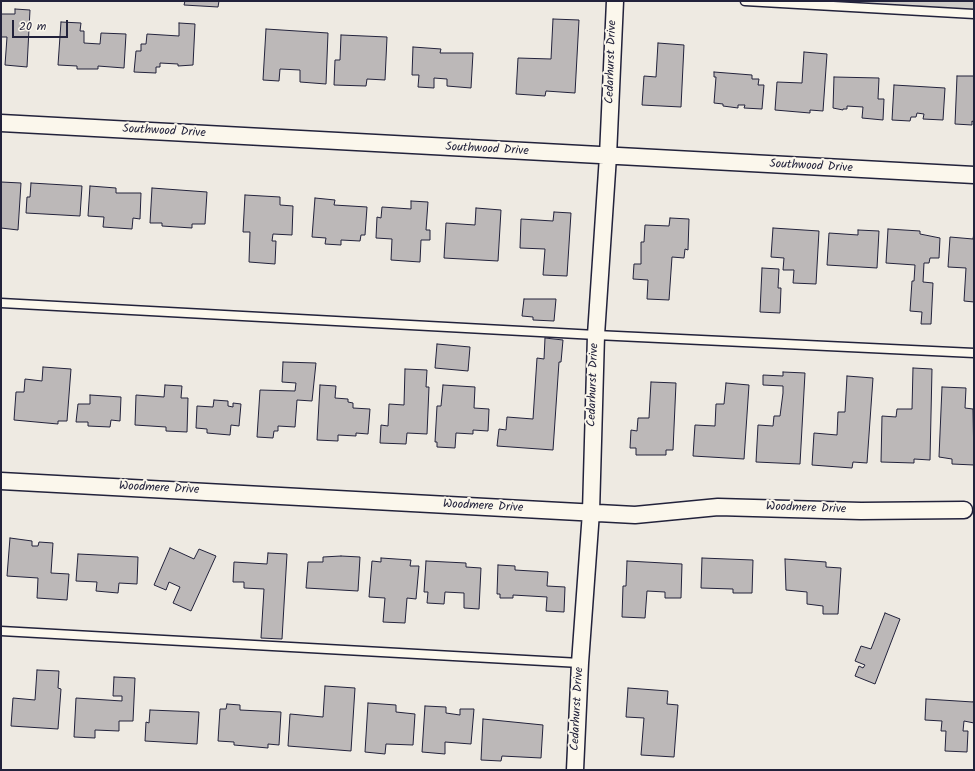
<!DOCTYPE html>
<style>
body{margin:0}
#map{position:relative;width:975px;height:771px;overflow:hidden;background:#eeeae2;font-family:Kalam,sans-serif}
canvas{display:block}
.frame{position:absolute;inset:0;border:2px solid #22223b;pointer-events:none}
.scale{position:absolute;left:12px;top:20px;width:56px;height:18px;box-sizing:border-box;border:2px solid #22223b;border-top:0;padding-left:5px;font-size:12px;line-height:14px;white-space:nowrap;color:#22223b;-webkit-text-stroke:3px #fbf7ec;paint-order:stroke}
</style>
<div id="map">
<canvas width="975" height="771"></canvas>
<div class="frame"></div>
<div class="scale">20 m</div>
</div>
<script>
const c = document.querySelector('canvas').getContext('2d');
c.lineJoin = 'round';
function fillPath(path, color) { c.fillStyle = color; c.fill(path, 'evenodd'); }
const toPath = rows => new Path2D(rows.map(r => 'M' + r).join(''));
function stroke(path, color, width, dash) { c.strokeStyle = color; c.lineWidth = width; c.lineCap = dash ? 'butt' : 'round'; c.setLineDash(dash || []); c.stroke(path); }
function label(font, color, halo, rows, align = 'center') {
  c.font = font + ' Kalam,sans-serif'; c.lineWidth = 4; c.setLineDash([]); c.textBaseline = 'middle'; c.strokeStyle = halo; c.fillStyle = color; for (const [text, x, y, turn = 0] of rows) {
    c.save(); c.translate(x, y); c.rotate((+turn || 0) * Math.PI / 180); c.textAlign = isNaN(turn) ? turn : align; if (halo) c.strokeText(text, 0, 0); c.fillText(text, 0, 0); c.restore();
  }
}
fillPath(toPath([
 [826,1,974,1,974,9]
]), '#d0cdc9');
const building = toPath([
 [185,1,219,1,218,7,184,5,185,1],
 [15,9,30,10,27,67,5,65,7,37,1,37,1,14,15,14,15,9],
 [553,19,579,20,575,93,546,91,545,96,516,94,518,58,551,59,553,19],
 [61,22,81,23,80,31,84,31,84,43,100,44,101,33,126,34,124,68,98,66,98,69,77,69,77,66,58,65,61,22],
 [179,23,195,24,193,65,178,66,178,64,160,63,160,67,156,67,156,73,134,72,136,51,141,51,141,44,146,44,147,34,179,36,179,23],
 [266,29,328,33,326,84,300,82,300,70,280,69,279,81,263,80,266,29],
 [341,35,387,37,385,80,367,79,366,86,334,85,335,60,340,60,341,35],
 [658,43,684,45,681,107,642,105,644,76,656,77,658,43],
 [413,47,441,49,440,53,473,53,471,88,447,86,447,79,434,78,434,88,418,87,419,75,412,75,413,47],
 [804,52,827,54,823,111,810,110,810,113,775,110,777,82,802,83,804,52],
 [714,72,752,75,752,79,759,79,758,85,764,85,762,109,744,108,745,105,738,105,738,108,723,106,723,104,714,103,716,77,714,77,714,72],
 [957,76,974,76,974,122,972,121,972,125,955,124,957,76],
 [834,77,879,78,878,99,884,99,883,120,862,118,863,107,847,106,847,109,843,109,843,110,833,108,834,77],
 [894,85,945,88,943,120,923,119,924,114,917,113,916,117,911,117,910,121,892,120,894,85],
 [1,182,21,183,18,230,1,228,1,182],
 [31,183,82,186,80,216,26,213,27,197,30,197,31,183],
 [90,186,116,188,116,193,141,193,140,219,133,218,132,229,103,227,104,217,88,216,90,186],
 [152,188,207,192,205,224,192,224,192,228,162,226,162,223,150,223,152,188],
 [245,195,280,197,280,205,293,206,292,235,273,234,272,241,276,241,275,264,249,262,250,232,243,232,245,195],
 [315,198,335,200,334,205,367,207,365,235,361,235,360,241,341,240,341,245,325,244,326,238,312,237,315,198],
 [411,201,428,202,426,230,430,230,430,240,421,240,420,262,391,260,392,239,376,238,377,217,381,218,382,207,411,209,411,201],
 [476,208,501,210,498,261,444,258,446,223,475,225,476,208],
 [554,212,571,213,567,276,543,275,545,249,520,248,521,219,553,221,554,212],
 [670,218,689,219,688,250,685,249,684,258,672,257,669,300,647,299,648,280,633,279,634,264,641,264,641,242,644,242,645,225,669,226,670,218],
 [773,228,819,231,816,284,793,283,794,270,783,270,784,258,771,257,773,228],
 [888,229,920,231,920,234,940,238,939,258,930,258,929,263,924,263,923,282,933,283,931,324,921,324,922,312,910,311,912,281,914,281,915,265,886,263,888,229],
 [858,230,879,231,877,268,827,265,829,233,858,235,858,230],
 [974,233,974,302,964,301,966,268,948,267,950,237,973,239,974,233],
 [762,268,779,269,778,288,781,288,780,313,760,312,762,268],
 [524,299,556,299,554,321,533,320,533,317,522,316,524,299],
 [545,338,563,340,561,362,559,362,553,450,497,446,499,429,506,430,507,417,533,419,537,358,544,359,545,338],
 [437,344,470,347,468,371,435,368,437,344],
 [283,362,316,363,312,401,297,400,295,427,278,426,278,431,274,431,273,438,257,437,260,390,295,391,296,383,282,382,283,362],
 [43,367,71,369,67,421,58,421,58,424,14,420,16,392,24,392,25,379,42,381,43,367],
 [913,368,932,369,930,460,914,459,914,463,881,462,882,416,896,417,897,409,912,409,913,368],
 [405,369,427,370,426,387,429,387,427,434,407,433,406,444,380,443,381,425,388,426,389,404,404,405,405,369],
 [783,372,805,373,800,464,756,462,758,425,773,426,774,416,780,416,783,393,783,386,763,385,763,375,783,376,783,372],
 [847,376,873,378,867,463,853,462,852,468,812,465,814,433,837,435,838,412,845,412,847,376],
 [651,382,676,383,673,450,666,450,666,455,636,455,636,448,630,448,631,430,637,431,638,418,649,418,651,382],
 [726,383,749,385,744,459,693,456,695,425,715,426,716,404,724,404,726,383],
 [165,385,182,386,181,398,188,398,187,432,166,431,166,427,135,425,136,395,164,397,165,385],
 [320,385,336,386,335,398,348,399,348,402,353,403,353,408,370,409,368,434,356,433,356,436,338,435,338,441,317,440,320,385],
 [443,385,475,387,474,408,489,409,488,431,473,430,473,434,456,433,455,448,437,447,437,442,435,442,437,406,441,406,443,385],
 [942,387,966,388,965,408,973,409,974,465,952,464,952,459,939,457,942,387],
 [90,395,121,397,120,421,111,420,110,427,88,426,88,422,76,422,78,404,90,404,90,395],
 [214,400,228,401,228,406,233,407,233,403,241,404,239,426,231,425,230,435,207,433,207,429,196,428,197,406,213,407,214,400],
 [10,538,32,541,32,546,38,546,39,542,53,543,51,573,69,574,67,600,37,598,38,578,7,576,10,538],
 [170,548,194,559,199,549,216,556,191,611,173,603,180,587,169,582,166,590,154,585,170,548],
 [268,553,287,554,282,639,261,638,264,589,244,588,244,582,233,582,234,562,267,564,268,553],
 [78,554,138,557,137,584,119,583,118,593,96,591,97,582,76,581,78,554],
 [341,556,360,557,358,591,306,588,308,562,323,562,323,557,341,556],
 [381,558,411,560,410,566,419,566,416,599,407,598,405,623,383,622,385,598,369,597,372,561,381,562,381,558],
 [702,558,753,560,752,593,733,593,733,589,701,588,702,558],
 [785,559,826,562,826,567,841,568,838,614,823,614,823,606,807,604,807,592,786,590,785,559],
 [426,561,466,563,466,567,481,568,479,609,464,608,464,593,445,592,444,604,427,603,428,592,424,592,426,561],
 [627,561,682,564,681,598,665,598,665,592,647,591,645,618,622,617,623,586,626,586,627,561],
 [498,565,515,566,515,570,548,572,547,586,565,587,564,612,546,611,547,597,513,595,513,598,500,598,500,594,497,594,498,565],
 [885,613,900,619,875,684,855,676,859,666,863,668,865,665,855,661,861,646,871,649,885,613],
 [37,670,59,671,58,688,61,689,58,729,11,726,13,698,35,700,37,670],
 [114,677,135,678,133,721,119,721,119,731,95,730,95,738,74,737,76,698,122,701,122,696,113,696,114,677],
 [325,686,355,688,351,751,288,746,290,714,323,717,325,686],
 [628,688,668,691,667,704,678,705,674,757,641,755,644,718,626,717,628,688],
 [926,699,973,702,974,699,974,723,964,721,963,731,968,731,967,752,945,751,946,731,941,731,942,721,925,720,926,699],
 [368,703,396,705,396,712,415,714,413,745,386,744,385,754,365,752,368,703],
 [227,704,240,705,240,710,281,712,279,745,268,744,268,748,234,745,234,742,218,741,220,709,226,709,227,704],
 [425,706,446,707,446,713,460,715,460,709,474,709,471,744,445,742,445,754,422,752,425,706],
 [150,710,199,712,197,744,145,741,146,722,149,723,150,710],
 [483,719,543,725,541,758,502,756,501,761,481,760,483,719]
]);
fillPath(building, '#bcb8b8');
stroke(building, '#22223b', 1);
const lane = toPath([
 [745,1,974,14],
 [1,303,596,335,974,353],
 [1,631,580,663]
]);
const street = toPath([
 [1,123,974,175],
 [1,481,635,515,718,507,861,511,964,510],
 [575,770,580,663,591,512,596,335,608,156,615,1]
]);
stroke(lane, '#22223b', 11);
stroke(street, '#22223b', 19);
stroke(lane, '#fbf7ec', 8);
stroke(street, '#fbf7ec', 16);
label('12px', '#22223b', '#fbf7ec', [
 ["Cedarhurst Drive",612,62,-88],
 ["Southwood Drive",164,132,3],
 ["Southwood Drive",487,150,3],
 ["Southwood Drive",811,167,3],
 ["Cedarhurst Drive",594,385,-88],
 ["Woodmere Drive",159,489,3],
 ["Woodmere Drive",483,507,3],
 ["Woodmere Drive",806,509,2],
 ["Cedarhurst Drive",578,709,-87]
]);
</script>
